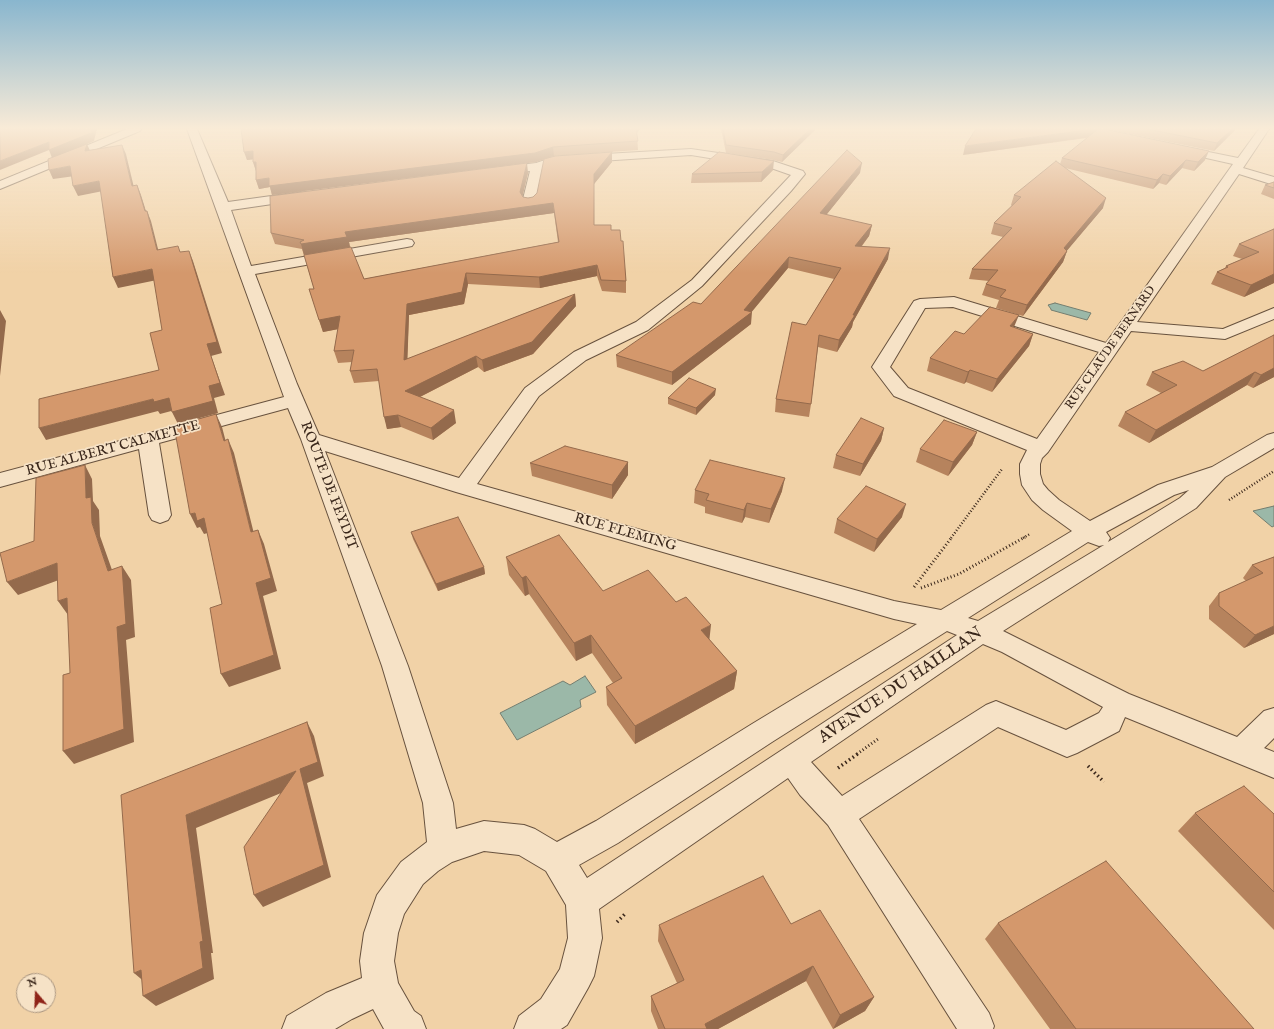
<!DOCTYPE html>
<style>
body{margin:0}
#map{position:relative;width:1274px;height:1029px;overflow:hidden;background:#f1d2a7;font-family:"IM FELL English",serif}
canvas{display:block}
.north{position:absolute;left:16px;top:973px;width:40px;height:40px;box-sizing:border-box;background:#f6e2c6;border:1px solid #ab9782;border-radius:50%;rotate:341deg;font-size:11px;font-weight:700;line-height:16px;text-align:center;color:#3a271b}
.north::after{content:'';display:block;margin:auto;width:14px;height:18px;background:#8f2418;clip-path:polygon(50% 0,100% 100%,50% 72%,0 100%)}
</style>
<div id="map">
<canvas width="1274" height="1029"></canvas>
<div class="north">N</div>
</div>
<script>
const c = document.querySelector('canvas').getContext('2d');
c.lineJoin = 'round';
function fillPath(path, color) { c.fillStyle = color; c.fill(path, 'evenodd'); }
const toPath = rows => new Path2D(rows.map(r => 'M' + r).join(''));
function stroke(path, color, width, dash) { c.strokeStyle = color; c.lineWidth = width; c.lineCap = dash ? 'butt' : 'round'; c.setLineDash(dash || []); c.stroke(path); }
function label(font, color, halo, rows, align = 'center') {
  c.font = font + ' "IM FELL English",serif'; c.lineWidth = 3.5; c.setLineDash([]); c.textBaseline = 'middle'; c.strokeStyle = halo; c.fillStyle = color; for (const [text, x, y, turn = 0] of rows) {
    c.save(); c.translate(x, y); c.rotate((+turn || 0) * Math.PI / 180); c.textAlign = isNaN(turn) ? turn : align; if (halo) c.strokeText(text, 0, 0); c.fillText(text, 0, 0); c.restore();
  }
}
const water = toPath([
 [1055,303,1091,313,1087,320,1051,310,1051,309,1048,305,1055,303],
 [1274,506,1274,526,1272,527,1253,511,1274,506],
 [585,676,596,692,580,700,581,707,517,740,500,713,563,681,570,685,585,676]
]);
fillPath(water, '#9bb8a8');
stroke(water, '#747e70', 1);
const minor = toPath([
 [127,129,141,129,140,131,0,189,0,181,127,129],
 [187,129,197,129,228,202,300,192,305,193,306,196,305,199,300,200,231,210,251,266,407,239,412,240,414,243,412,246,407,247,255,274,297,384,319,435,459,478,525,388,574,352,636,322,692,280,791,175,771,168,691,155,555,164,543,168,536,203,534,206,529,207,524,206,522,203,530,171,498,175,494,174,492,171,494,168,536,163,554,157,691,149,773,161,803,171,805,174,791,191,702,286,648,330,586,360,539,396,477,484,894,601,941,610,1072,531,1043,510,1032,500,1022,485,1020,474,1020,464,1027,450,894,396,875,371,872,367,912,304,914,301,920,299,954,297,1106,343,1233,164,1175,151,1173,149,1175,147,1179,146,1238,158,1259,129,1269,129,1243,168,1274,177,1274,185,1239,174,1137,322,1223,329,1274,308,1274,319,1225,339,1131,331,1048,452,1042,458,1040,464,1040,474,1043,484,1048,490,1059,500,1090,521,1158,485,1212,467,1267,435,1274,433,1274,448,1225,477,1196,508,1003,631,1129,694,1237,737,1264,711,1274,708,1274,738,1264,748,1274,752,1274,778,1125,717,1119,731,1077,753,1067,757,998,727,859,819,989,1013,994,1026,993,1029,957,1029,828,825,800,795,788,778,599,909,602,938,594,976,588,988,567,1025,561,1029,514,1029,519,1016,541,999,560,969,568,938,566,905,546,871,519,855,484,851,452,862,438,871,423,884,404,914,398,933,394,961,398,983,414,1011,421,1016,426,1029,384,1029,373,1009,352,1019,335,1029,282,1029,287,1016,326,993,362,978,360,961,364,933,377,895,401,862,427,842,423,803,382,666,301,439,288,408,159,443,171,515,168,520,160,523,152,520,149,515,139,449,0,487,0,473,284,397,187,129],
 [953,307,1099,352,1037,439,908,388,890,367,925,308,953,307],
 [325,451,456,492,894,619,917,624,752,724,596,821,557,842,535,829,524,825,484,821,456,829,453,803,408,666,325,451],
 [1189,490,1180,498,1108,542,1110,538,1106,532,1174,495,1189,490],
 [1088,542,1099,546,1104,545,978,621,968,618,1088,542],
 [947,631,957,635,587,878,579,865,618,843,772,742,947,631],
 [983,644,1002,652,1103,707,1099,713,1066,730,996,701,986,705,842,796,811,762,983,644]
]);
stroke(minor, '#68523e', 2);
stroke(toPath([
 [1229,500,1274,471],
 [951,538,1002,469],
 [1023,538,1030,534]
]), '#3a271b', 2.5, [1, 2]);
stroke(toPath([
 [914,587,952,537],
 [921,588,959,574,1025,537],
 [857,754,878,739]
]), '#3a271b', 3, [1, 2.5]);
stroke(toPath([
 [1088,766,1104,782],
 [838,768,859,753],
 [617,922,626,913]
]), '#3a271b', 3.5, [1.5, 3]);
fillPath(minor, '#f6e2c6');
fillPath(toPath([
 [241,129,640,129,637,133,638,150,554,156,536,162,272,195,270,187,259,189,256,180,256,171,253,162,253,159,247,160],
 [721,129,816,129,782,162,773,160,726,153],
 [1104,129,1205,160,1194,171,1182,168,1166,185,1159,183,1153,189,1065,168,1103,208,1066,251,1067,251,1063,262,1023,316,996,308,999,300,982,295,986,284,989,281,969,279,972,269,1003,237,991,234,994,223,1012,206,1011,205,1014,195,1060,164,1062,158,1087,138,963,155],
 [1105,129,1236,129,1214,151],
 [612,152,612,162,594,184,594,225,611,230,621,241,626,281,626,293,602,291,597,276,540,288,468,284,464,304,409,315,407,359,575,294,576,306,533,354,484,372,478,367,420,397,456,423,433,440,401,427,387,429,379,381,354,383,350,371,352,362,338,363,334,351,338,329,323,332,309,289,314,289,302,249,275,244,271,233,528,173,522,196,523,197,528,198,533,197],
 [554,213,558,242,364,279,350,247,349,242],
 [773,170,761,182,691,183,692,174],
 [860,173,826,215,872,225,869,236,862,246,888,259,853,322,852,327,837,352,818,347,811,404,809,417,775,412,776,399,806,325,834,279,788,268,751,312,751,324,672,385,617,367,616,355,701,304],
 [1274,182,1274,199,1261,194,1265,185],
 [1274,229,1274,283,1244,297,1211,284,1217,272,1225,268,1226,266,1242,259,1233,256,1239,244],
 [1014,328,1033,334,1029,346,992,392,966,382,964,384,927,371,930,358,964,334],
 [1274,335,1274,377,1253,388,1247,385,1149,443,1118,426,1125,412,1161,393,1146,385,1152,372,1203,371],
 [715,395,696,415,668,404,668,398],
 [884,428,881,441,860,476,833,468,836,455],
 [977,432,972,445,948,476,916,462,920,449],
 [628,462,628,475,612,499,532,476,530,463],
 [695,490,782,491,769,523,745,517,742,523,705,513,705,507,694,503],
 [902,517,874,552,834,533,837,519],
 [411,532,484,567,485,574,438,591,413,539],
 [506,557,603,591,710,640,737,671,734,689,635,744,607,705,606,687,613,683,592,653,576,661,529,594,525,596,509,575],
 [1274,557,1274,634,1244,648,1209,619,1209,606,1219,593,1246,581,1243,578,1252,565],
 [1195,813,1274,814,1274,930,1178,831],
 [998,923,1254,1029,1050,1029,985,939],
 [791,924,874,997,865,1011,833,1029,806,981,718,1029,658,1029,651,1011,651,996,677,983,658,941,659,925]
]), '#b6835d');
fillPath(toPath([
 [92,129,97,129,94,141,87,144,91,153,52,158,49,150,0,170,0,161,49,142],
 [636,129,640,129,636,134],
 [810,129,816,129,782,162,783,155],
 [1095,129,1098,129,1096,136,963,155,965,146],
 [1232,129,1236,129,1214,151,1217,143],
 [122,145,126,154,136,196,132,186],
 [553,147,554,156,536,162,272,195,270,187,259,189,256,180],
 [253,151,256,159,247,160,244,152],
 [1209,151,1205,160,1194,171,1198,162],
 [612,152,612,162,594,184,594,236,594,174],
 [1186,160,1182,168,1166,185,1170,176],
 [774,161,773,170,761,182,762,172],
 [253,162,256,162,256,171],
 [527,163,528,173,521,203,520,192],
 [862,163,860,173,819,224,820,213],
 [70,166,75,176,53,179,49,170],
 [1163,174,1159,183,1153,189,1157,180],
 [99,181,103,191,78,196,73,186],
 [137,185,141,195,149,221,145,211],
 [1106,198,1103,208,1060,259,1064,248],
 [553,203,554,213,349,242,350,247,304,255,301,244,345,232],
 [147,211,151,221,161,261,157,250],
 [872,225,869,236,853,257,855,246],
 [890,248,888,259,853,322,852,327,837,352,839,340],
 [189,251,193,261,222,353,211,356,225,395,214,398,218,413,178,424,172,412,207,344],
 [1067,251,1063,262,1023,316,1027,305],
 [789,257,788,268,750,314,752,312,751,324,672,385,672,372,744,310],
 [597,265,597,276,540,288,539,277],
 [152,269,157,280,118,288,113,277],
 [466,273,468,284,464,304,409,315,407,372,404,360,407,304],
 [1274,274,1274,283,1244,297,1251,285],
 [575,294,576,306,533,354,484,372,482,360],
 [0,310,6,321,0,376],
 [1019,315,1014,327,1010,326],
 [340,316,344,328,323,332,319,320],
 [1033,334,1029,346,992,392,997,379],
 [476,356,478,367,408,403,405,391],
 [1274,368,1274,377,1253,388,1261,375],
 [970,370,966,382,964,384,968,372],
 [1255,372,1247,385,1149,443,1156,430],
 [716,389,715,395,696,415,696,408],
 [169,398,175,410,160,414,158,411,46,440,39,428,153,399],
 [454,410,456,423,433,440,431,428],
 [216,414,222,427,229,454,224,441],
 [398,415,401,427,387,429,384,417],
 [884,428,881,441,860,476,863,464],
 [977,432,972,445,948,476,953,462],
 [228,439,234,453,257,546,251,532],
 [628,462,628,475,612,499,612,485],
 [85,465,92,479,93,501,99,510,100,536,117,584,108,571,92,523,86,498],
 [785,478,782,491,769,523,771,509],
 [747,503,745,517,742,523,744,510],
 [906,504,902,517,874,552,877,539],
 [195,513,204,518,211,532,204,534,200,527,197,528,190,514],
 [258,530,264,544,277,591,263,596,281,669,229,687,221,674,256,583],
 [57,563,67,577,18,595,7,582],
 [122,566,131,580,135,637,126,640,134,742,74,764,63,751],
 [484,567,485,574,438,591,436,584],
 [526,576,529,594,525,596,522,578],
 [67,598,68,615,58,601],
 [711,625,709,643,701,630],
 [1274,626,1274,634,1244,648,1255,635],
 [591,635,592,653,576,661,574,643],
 [737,671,734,689,635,744,635,726],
 [307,722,314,736,324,776,307,783,331,877,263,907,254,895,300,769],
 [296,771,303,784,196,828,213,953,211,953,214,979,156,1006,143,996,186,815],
 [813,966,806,981,718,1029,704,1029,705,1024],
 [141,970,147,984,134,973],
 [874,997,865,1011,833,1029,840,1015]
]), '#946a4c');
const building = toPath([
 [0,129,92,129,91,133,49,150,49,142,0,161,0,129],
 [241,129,636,129,638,141,553,147,535,153,269,186,269,178,256,180,256,162,253,162,253,151,244,152,241,129],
 [723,129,810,129,783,155,774,152,726,145,723,129],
 [976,129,1095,129,965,146,976,129],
 [1098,129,1104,129,1209,151,1198,162,1186,160,1170,176,1163,174,1157,180,1062,158,1098,129],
 [1147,129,1232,129,1217,143,1147,129],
 [87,144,85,151,122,145,132,186,137,185,145,211,147,211,157,250,178,246,180,252,189,251,217,342,207,344,220,383,209,386,213,401,172,412,169,398,154,402,153,399,39,428,39,399,159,370,150,333,162,330,152,269,113,277,99,181,73,186,70,166,49,170,48,159,87,144],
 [847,150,862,163,820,213,872,225,855,246,890,248,853,315,855,315,839,340,819,335,811,404,776,399,792,322,806,325,841,268,789,257,744,310,752,312,672,372,616,355,693,302,701,304,847,150],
 [612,152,594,174,594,225,611,225,611,230,620,230,621,241,623,241,626,281,601,280,597,265,539,277,466,273,462,292,407,304,404,360,575,294,532,342,482,360,476,356,405,391,454,410,431,428,398,415,384,417,377,369,350,371,354,350,334,351,340,316,319,320,309,289,314,289,304,255,351,247,364,279,559,242,553,203,345,232,347,237,301,244,300,242,304,240,271,233,270,196,527,163,520,192,523,197,528,198,533,197,537,193,544,159,555,156,612,152],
 [719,152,774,161,762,172,692,174,719,152],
 [1056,161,1106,198,1064,248,1067,251,1027,305,1000,297,1006,290,986,284,998,270,972,269,1012,228,994,223,1021,197,1014,195,1056,161],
 [1274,182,1274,188,1265,185,1274,182],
 [1274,229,1274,274,1251,285,1217,272,1228,267,1226,266,1259,252,1239,244,1274,229],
 [990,307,1019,315,1010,326,1033,334,997,379,970,370,968,372,930,358,955,331,964,334,990,307],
 [1274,335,1274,368,1261,375,1255,372,1156,430,1125,412,1177,385,1152,372,1183,361,1203,371,1274,335],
 [689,378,716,389,696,408,668,398,689,378],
 [216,414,224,441,228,439,251,532,258,530,271,578,256,583,274,655,221,674,210,608,222,604,204,518,197,521,195,513,190,514,174,426,216,414],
 [861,418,884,428,863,464,836,455,861,418],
 [944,420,977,432,953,462,920,449,944,420],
 [565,446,628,462,612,485,530,463,565,446],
 [710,460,785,478,771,509,747,503,744,510,706,500,709,494,695,490,710,460],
 [85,465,86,498,91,497,92,523,108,571,122,566,126,624,117,627,124,729,63,751,63,675,70,673,67,598,58,601,57,563,7,582,0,553,34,541,36,478,85,465],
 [866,486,906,504,877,539,837,519,866,486],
 [458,517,484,567,436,584,411,532,458,517],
 [559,535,603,591,648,570,676,602,686,597,711,625,701,630,737,671,635,726,606,687,622,678,591,635,574,643,526,576,522,578,506,557,559,535],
 [1274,557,1274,626,1255,635,1219,606,1219,593,1263,573,1252,565,1274,557],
 [307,722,318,762,300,769,324,865,254,895,244,847,296,771,186,815,203,941,200,942,203,968,143,996,141,970,134,973,121,795,307,722],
 [1244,786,1274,814,1274,892,1195,813,1244,786],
 [1106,861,1254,1029,1076,1029,998,923,1106,861],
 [763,876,791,924,820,910,874,997,840,1015,813,966,705,1024,707,1029,665,1029,651,996,684,980,659,925,763,876]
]);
fillPath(building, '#d4986c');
stroke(building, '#946a4c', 1);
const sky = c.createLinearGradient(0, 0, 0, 273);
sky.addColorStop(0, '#89b6ce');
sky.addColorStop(0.47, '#f9ebd7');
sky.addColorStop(1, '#f9ebd700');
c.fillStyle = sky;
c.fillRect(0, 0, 1274, 273);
label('12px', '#3a271b', '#f6e2c6', [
 ["RUE CLAUDE BERNARD",1111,348,-55]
]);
label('14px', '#3a271b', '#f6e2c6', [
 ["RUE ALBERT CALMETTE",113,449,-15],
 ["ROUTE DE FEYDIT",328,486,69],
 ["RUE FLEMING",625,533,16]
]);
label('17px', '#3a271b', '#f6e2c6', [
 ["AVENUE DU HAILLAN",901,686,-34]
]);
</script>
